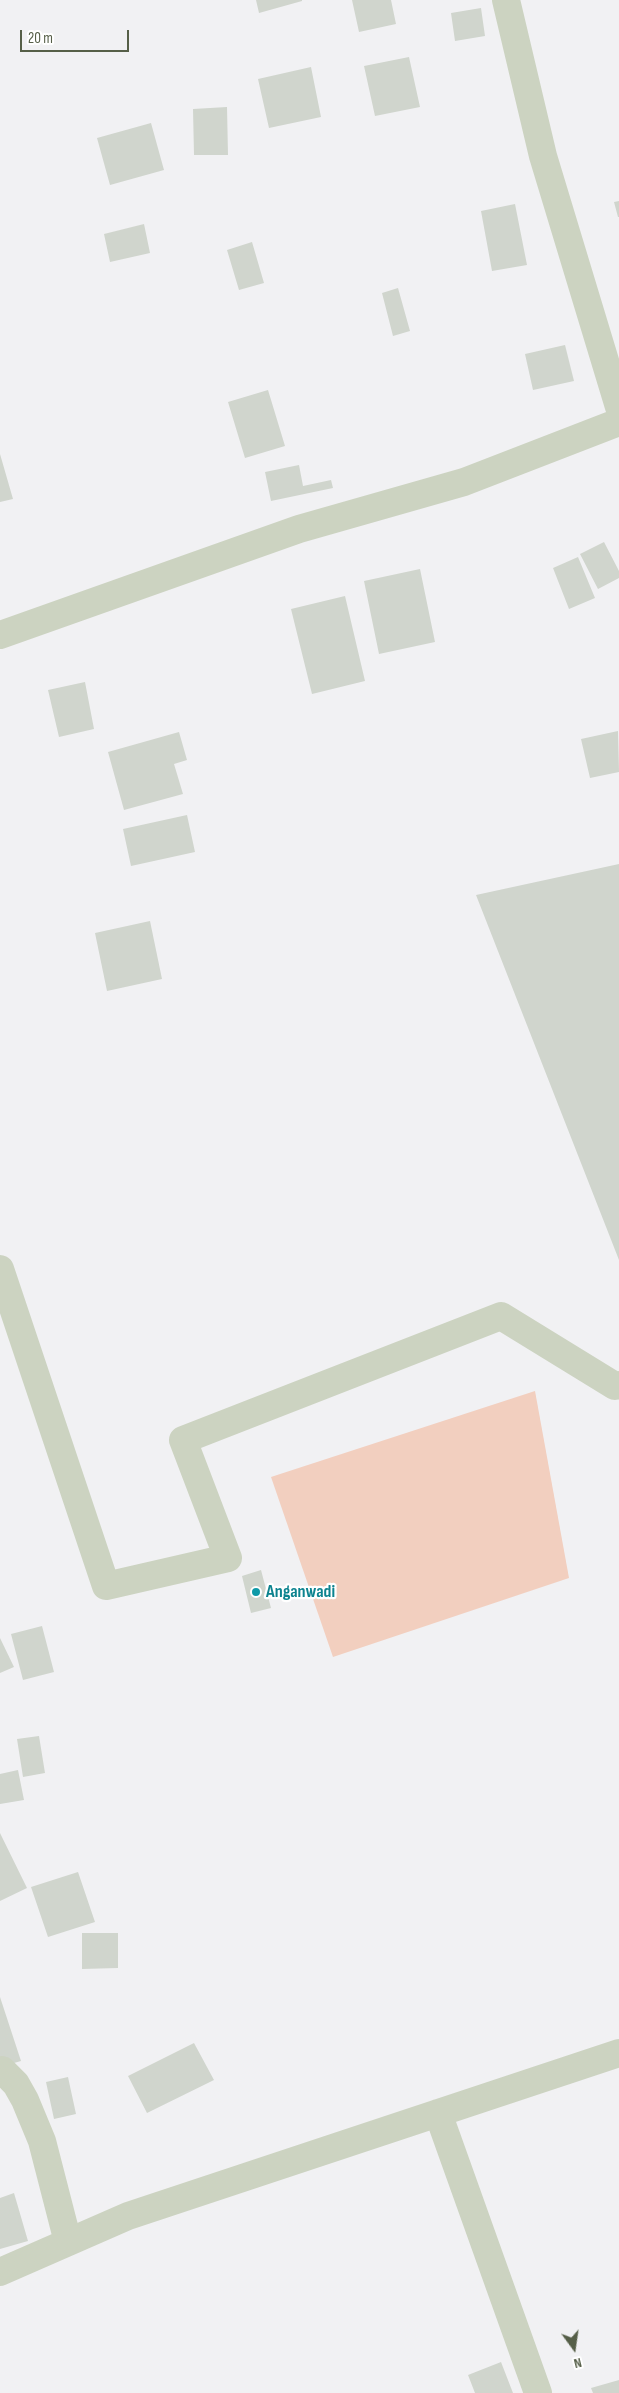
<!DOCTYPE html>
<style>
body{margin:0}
#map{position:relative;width:619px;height:2393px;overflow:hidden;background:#f1f1f3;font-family:"Sofia Sans Condensed",sans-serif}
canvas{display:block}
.north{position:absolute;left:549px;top:2323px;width:50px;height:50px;-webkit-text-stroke:4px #fff;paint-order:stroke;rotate:166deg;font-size:14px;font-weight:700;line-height:20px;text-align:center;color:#565f48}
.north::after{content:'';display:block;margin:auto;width:18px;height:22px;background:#565f48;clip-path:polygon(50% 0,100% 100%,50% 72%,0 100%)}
.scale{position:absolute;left:20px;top:30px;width:109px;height:22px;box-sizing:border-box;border:2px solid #565f48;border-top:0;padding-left:6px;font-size:15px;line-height:18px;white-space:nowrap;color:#565f48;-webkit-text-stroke:4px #fff;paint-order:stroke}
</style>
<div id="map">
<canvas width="619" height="2393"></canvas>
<div class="north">N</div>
<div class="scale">20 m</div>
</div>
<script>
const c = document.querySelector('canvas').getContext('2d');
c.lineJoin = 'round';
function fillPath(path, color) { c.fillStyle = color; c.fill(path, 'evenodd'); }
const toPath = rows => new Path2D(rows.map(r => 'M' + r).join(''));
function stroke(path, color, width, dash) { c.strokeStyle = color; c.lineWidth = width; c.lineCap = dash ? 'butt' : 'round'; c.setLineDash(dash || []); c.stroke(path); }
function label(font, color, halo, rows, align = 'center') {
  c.font = font + ' "Sofia Sans Condensed",sans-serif'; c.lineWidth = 4.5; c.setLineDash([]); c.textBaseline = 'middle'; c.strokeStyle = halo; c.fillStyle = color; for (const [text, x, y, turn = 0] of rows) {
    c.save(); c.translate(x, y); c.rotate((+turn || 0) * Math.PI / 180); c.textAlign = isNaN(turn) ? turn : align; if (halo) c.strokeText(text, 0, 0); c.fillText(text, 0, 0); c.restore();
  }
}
fillPath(toPath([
 [535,1391,569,1578,333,1657,271,1477]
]), '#f2cfbf');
fillPath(toPath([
 [256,0,302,0,302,1,259,13],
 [352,0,391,0,396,24,359,32],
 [481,8,485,36,455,41,451,13],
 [409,57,420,107,375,116,364,66],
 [311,67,321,117,269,128,258,79],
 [227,107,228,155,194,155,193,109],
 [151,123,164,170,110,185,97,138],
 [619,201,619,217,618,217,614,202],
 [515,204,527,265,492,271,481,211],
 [144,224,150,253,110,262,104,234],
 [252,242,264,283,239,290,227,250],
 [398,288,410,331,393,336,382,293],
 [565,345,574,381,533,390,525,354],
 [268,390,285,446,245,458,228,402],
 [0,454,13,499,0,502],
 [299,465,303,486,331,480,333,488,271,501,265,472],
 [604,542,619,571,619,578,598,589,580,554],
 [578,557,595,598,569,609,553,568],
 [420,569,435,642,379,654,364,581],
 [345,596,365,681,312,694,291,609],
 [85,682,94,729,59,737,48,690],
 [618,731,619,772,590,778,581,739],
 [179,732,187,760,174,764,183,794,124,810,108,752],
 [187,815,195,852,131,866,123,829],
 [619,864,619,1260,476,895],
 [150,921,162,979,107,991,95,933],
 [261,1570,271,1608,251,1613,242,1576],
 [42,1626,54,1672,23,1680,11,1634],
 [0,1638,14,1667,0,1673],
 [39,1736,45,1773,23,1777,17,1739],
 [18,1770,24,1800,0,1804,0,1774],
 [0,1833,27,1888,0,1901],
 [78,1872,95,1922,48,1937,31,1887],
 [82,1933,118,1933,118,1968,82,1969],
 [0,1997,21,2061,0,2067],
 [194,2043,214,2080,147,2113,128,2076],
 [68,2077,76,2114,54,2119,46,2082],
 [14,2193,28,2241,0,2249,0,2198],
 [501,2362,513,2393,475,2393,468,2375],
 [619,2380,619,2393,593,2393,591,2388]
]), '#d0d5cd');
stroke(toPath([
 [506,0,543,156,619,407],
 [0,635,299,529,464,482,619,422],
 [0,1269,106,1586,228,1558,183,1440,501,1316,615,1386,619,1385],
 [0,2071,2,2070,16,2084,25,2100,42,2141,68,2242],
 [438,2113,538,2393],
 [0,2272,128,2216,619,2053]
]), '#ccd3c1', 28);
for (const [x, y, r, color] of [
 [256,1592,5,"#0f9aa8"]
]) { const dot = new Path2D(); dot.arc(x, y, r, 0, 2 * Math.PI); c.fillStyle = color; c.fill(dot); stroke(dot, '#fff', 2); }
label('bold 18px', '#0d838f', '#fff', [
 ["Anganwadi",266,1592]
], 'left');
</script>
